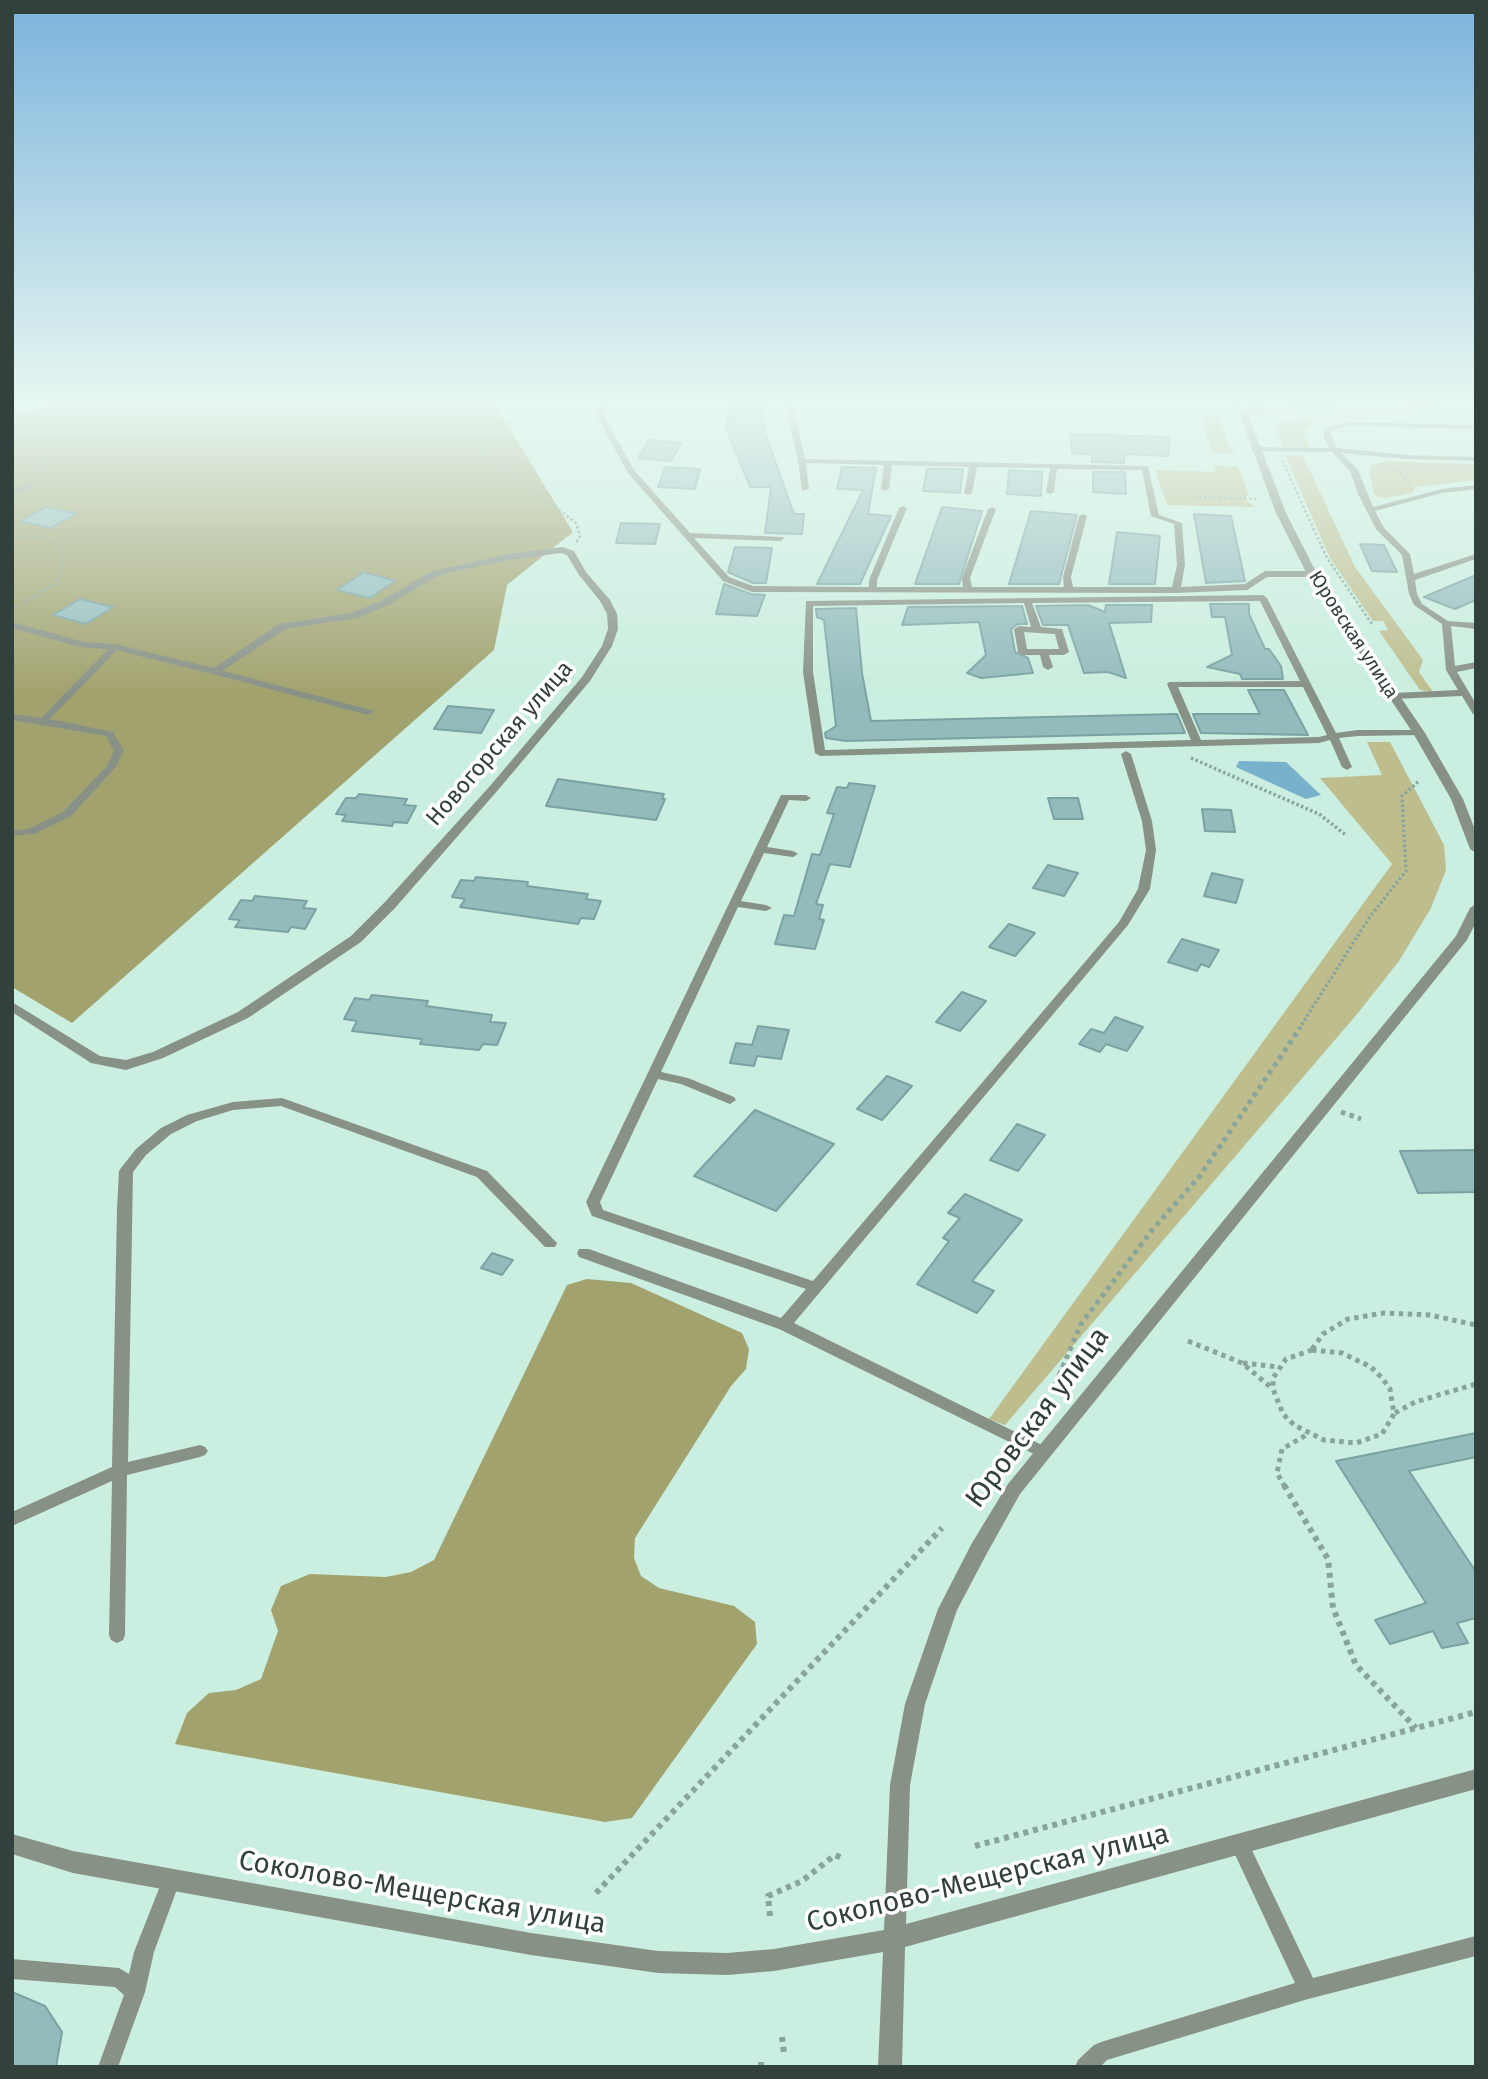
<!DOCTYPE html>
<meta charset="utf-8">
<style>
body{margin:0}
#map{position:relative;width:1488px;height:2079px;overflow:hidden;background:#caeedf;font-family:"Fira Sans",sans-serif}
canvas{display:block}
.frame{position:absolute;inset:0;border:14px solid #32413b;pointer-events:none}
</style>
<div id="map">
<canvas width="1488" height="2079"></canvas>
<div class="frame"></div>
</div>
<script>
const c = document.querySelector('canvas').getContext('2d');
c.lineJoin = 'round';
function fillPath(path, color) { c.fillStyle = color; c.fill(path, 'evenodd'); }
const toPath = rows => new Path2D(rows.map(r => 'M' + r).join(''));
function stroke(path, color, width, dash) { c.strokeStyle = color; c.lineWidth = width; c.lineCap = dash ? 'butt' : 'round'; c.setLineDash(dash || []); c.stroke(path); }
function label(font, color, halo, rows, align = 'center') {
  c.font = font + ' "Fira Sans",sans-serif'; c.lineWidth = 7; c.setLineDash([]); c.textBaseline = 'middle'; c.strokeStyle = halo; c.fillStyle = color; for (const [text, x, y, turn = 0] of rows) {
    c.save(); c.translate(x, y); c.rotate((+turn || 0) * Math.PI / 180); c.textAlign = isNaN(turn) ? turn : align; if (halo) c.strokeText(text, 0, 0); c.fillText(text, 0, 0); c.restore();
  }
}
fillPath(toPath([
 [1430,403,1462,403,1317,420,1303,432,1310,447,1284,447,1275,428,1281,423],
 [1218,416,1229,445,1235,455,1211,452,1202,417],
 [1285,455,1303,456,1355,567,1423,660,1419,672,1433,692,1420,690,1379,631,1388,630,1383,621,1373,621,1330,558],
 [1385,461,1476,464,1476,480,1416,487,1412,493,1387,498,1378,497,1374,494,1369,471,1370,466],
 [1214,465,1238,467,1249,495,1244,498,1254,507,1167,505,1155,470,1216,472],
 [1367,742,1390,742,1444,845,1446,870,1431,908,1399,961,1358,1013,1005,1425,989,1419,1392,864,1320,778,1382,775]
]), '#bebd8e');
fillPath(toPath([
 [52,403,494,403,573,532,507,585,494,650,72,1023,12,987,12,411,37,411],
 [587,1279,631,1283,742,1333,749,1349,746,1369,731,1386,635,1538,634,1558,641,1576,659,1588,734,1606,755,1622,757,1644,632,1818,605,1822,175,1744,187,1713,209,1693,236,1690,261,1679,278,1631,271,1610,281,1586,310,1574,386,1577,411,1572,434,1560,567,1285]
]), '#a2a26e');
fillPath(toPath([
 [1239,761,1286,762,1321,795,1306,799,1236,767]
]), '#78b1cb');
const building = toPath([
 [730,403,765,403,763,427,794,514,804,514,802,534,765,533,771,487,750,487,726,428,730,403],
 [1070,434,1170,437,1168,456,1124,454,1124,463,1092,462,1092,454,1072,453,1070,434],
 [649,440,681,443,671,461,638,458,649,440],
 [665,467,700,469,695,489,658,487,665,467],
 [842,467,876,468,868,514,891,516,860,584,817,584,863,490,837,489,842,467],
 [927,469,963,469,960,493,923,491,927,469],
 [1009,470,1042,472,1041,496,1007,494,1009,470],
 [1093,472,1125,472,1126,494,1093,492,1093,472],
 [46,507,76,514,50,528,21,521,46,507],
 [942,507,982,511,959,584,915,584,942,507],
 [1031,511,1077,515,1059,584,1009,584,1031,511],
 [1194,514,1231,516,1245,581,1206,583,1194,514],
 [621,523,660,524,655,544,616,543,621,523],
 [1117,532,1160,536,1155,584,1109,584,1117,532],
 [1360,544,1384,545,1397,572,1372,571,1360,544],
 [735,547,772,548,766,583,753,583,728,572,735,547],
 [364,572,395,581,370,598,337,590,364,572],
 [1476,575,1476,600,1455,609,1424,597,1476,575],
 [724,584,751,594,765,595,757,616,716,614,724,584],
 [80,599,113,607,86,624,53,615,80,599],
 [1210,604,1249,604,1249,614,1265,649,1269,649,1281,666,1283,679,1242,679,1240,674,1207,667,1232,655,1225,617,1212,617,1210,604],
 [1088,605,1105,612,1106,605,1152,605,1151,622,1109,623,1126,678,1108,672,1084,673,1068,625,1043,625,1036,606,1088,605],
 [1022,606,1027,624,1018,624,1011,629,1015,652,1028,658,1033,673,981,678,967,673,986,655,979,622,902,625,908,607,1022,606],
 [856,608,862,673,871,721,1177,714,1185,733,846,741,826,738,825,733,836,726,824,620,817,617,816,609,856,608],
 [1248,690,1284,690,1308,735,1201,733,1193,714,1260,714,1248,690],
 [448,706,494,710,481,733,434,729,448,706],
 [558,779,664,794,662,799,665,799,656,820,546,806,558,779],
 [849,783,875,786,850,867,830,864,816,904,823,905,819,919,824,920,815,949,775,944,784,915,794,916,812,854,820,855,834,814,827,813,837,787,847,788,849,783],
 [359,794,407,799,404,805,416,806,407,823,394,822,392,826,342,821,346,815,336,814,346,798,356,798,359,794],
 [1048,798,1078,798,1083,819,1054,819,1048,798],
 [1202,809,1231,810,1235,832,1205,831,1202,809],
 [1048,865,1078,873,1064,896,1033,888,1048,865],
 [1212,873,1243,880,1236,903,1204,896,1212,873],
 [476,877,528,882,527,886,588,894,586,899,601,901,594,919,581,918,578,924,460,907,465,899,452,897,461,880,474,881,476,877],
 [255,896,307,901,303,908,316,909,305,929,291,927,288,932,235,927,240,920,229,919,241,900,252,901,255,896],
 [1009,924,1035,933,1015,956,989,947,1009,924],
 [1182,939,1219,950,1209,967,1201,964,1197,971,1168,962,1182,939],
 [962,992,986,1001,960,1031,936,1022,962,992],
 [372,995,428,1001,426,1006,492,1015,490,1022,506,1023,497,1045,483,1044,479,1050,420,1044,422,1039,352,1031,357,1021,344,1019,355,998,369,1000,372,995],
 [1115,1017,1143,1027,1127,1051,1106,1044,1100,1052,1079,1044,1091,1029,1104,1033,1115,1017],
 [758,1026,789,1030,781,1059,757,1056,754,1066,730,1063,736,1043,752,1045,758,1026],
 [887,1076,912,1086,882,1120,857,1109,887,1076],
 [755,1110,834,1144,776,1211,694,1176,755,1110],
 [1017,1124,1045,1135,1018,1171,990,1160,1017,1124],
 [1476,1150,1476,1192,1418,1193,1400,1151,1476,1150],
 [965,1194,1022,1220,972,1281,994,1291,977,1313,917,1284,949,1241,943,1238,960,1218,948,1213,965,1194],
 [492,1253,513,1260,502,1275,481,1268,492,1253],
 [1476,1433,1476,1457,1409,1471,1476,1572,1476,1618,1457,1623,1468,1643,1442,1648,1433,1631,1390,1644,1375,1620,1426,1603,1336,1461,1476,1433],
 [12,1992,45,2006,62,2032,56,2067,12,2067,12,1992]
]);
fillPath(building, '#93bbbc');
stroke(building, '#7ba2a3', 2);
stroke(toPath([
 [29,403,48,425,47,459,35,475],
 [420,403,576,523,580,536,576,543],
 [1359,408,1394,403],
 [1282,460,1327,558,1372,624],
 [1397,469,1411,485],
 [1194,497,1257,499],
 [12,537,34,536,55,541,61,549,62,559,61,576,55,584,12,609]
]), '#89a499', 2.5, [2.5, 2.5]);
stroke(toPath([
 [1191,758,1319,814,1346,835],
 [1299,1029,1369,918,1406,871,1402,796,1419,781]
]), '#89a499', 3.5, [2.5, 2.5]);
stroke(toPath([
 [1341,1112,1361,1119],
 [1188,1341,1242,1363,1273,1389],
 [1312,1349,1323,1334,1348,1319,1384,1313,1430,1315,1476,1325],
 [1312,1350,1342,1353,1371,1367,1382,1378,1390,1389,1394,1414,1382,1434,1356,1443,1324,1440,1294,1425,1283,1414,1273,1389,1273,1378,1286,1359,1312,1350],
 [1243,1363,1278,1367],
 [1052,1392,1081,1324,1153,1229,1199,1177,1300,1028],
 [1395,1413,1415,1402,1476,1384],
 [1285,1487,1277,1473,1282,1449,1308,1434]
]), '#89a499', 5, [4.5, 4.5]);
stroke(toPath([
 [1284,1485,1328,1559,1333,1608,1356,1665,1416,1728],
 [975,1846,1476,1712],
 [596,1893,942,1528],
 [770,1916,768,1896,802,1881,835,1855,842,1858],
 [782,2037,784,2054],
 [761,2062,761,2067]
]), '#89a499', 6, [5, 5]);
fillPath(toPath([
 [599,403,607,403,605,417,634,470,690,533,783,537,784,539,780,541,694,538,729,577,753,586,869,587,869,580,899,508,903,506,907,508,877,580,877,587,963,587,962,578,988,509,992,507,996,509,970,578,972,587,1064,587,1063,577,1079,516,1083,514,1087,516,1071,577,1073,587,1172,587,1177,565,1174,524,1151,516,1142,470,1057,469,1054,492,1050,494,1046,492,1050,468,977,467,972,493,968,495,964,493,969,467,892,465,889,489,885,491,881,489,884,465,806,463,809,489,802,491,798,461,785,403,793,403,805,459,1148,466,1159,515,1182,523,1185,565,1181,587,1245,584,1265,571,1312,571,1316,574,1312,577,1267,577,1247,590,1176,593,752,592,723,581,628,473,597,417,599,403],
 [1348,422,1476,425,1476,429,1348,426,1331,431,1331,435,1337,448,1406,455,1476,457,1476,461,1406,459,1341,453,1358,470,1373,507,1442,489,1476,485,1476,489,1442,493,1375,511,1384,528,1410,554,1414,574,1476,554,1476,559,1415,580,1417,594,1422,604,1448,621,1476,623,1476,629,1451,626,1455,666,1476,662,1476,668,1457,672,1476,704,1476,715,1473,714,1462,696,1393,699,1388,696,1393,693,1458,690,1446,670,1442,624,1414,605,1409,594,1402,555,1376,529,1359,496,1350,471,1332,452,1255,451,1251,449,1255,447,1329,448,1323,435,1325,428,1348,422],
 [27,484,30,484,30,488,12,495,12,490,27,484],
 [1263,595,1267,598,1336,733,1358,730,1419,730,1422,731,1422,735,1358,736,1339,738,1352,767,1347,770,1342,767,1330,740,1319,743,820,756,815,753,803,672,806,601,1263,595],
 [1260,601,1300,681,1169,682,1167,684,1191,740,825,750,813,672,813,606,1024,603,1031,627,1019,626,1014,629,1018,652,1023,655,1040,655,1043,667,1048,670,1053,667,1049,655,1064,655,1069,652,1062,629,1041,627,1032,603,1260,601],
 [1024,632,1055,634,1059,649,1027,649,1024,632],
 [1178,687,1303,687,1327,735,1319,737,1201,740,1178,687],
 [115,644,118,645,118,649,50,719,113,732,124,751,116,767,71,816,34,834,12,836,12,830,28,829,63,812,107,766,114,751,106,736,12,720,12,714,41,718,112,645,115,644],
 [216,669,371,710,373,712,368,715,213,674,213,670,216,669],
 [1126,751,1131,754,1152,821,1156,850,1150,889,1128,925,794,1323,1048,1448,1051,1452,1048,1456,1043,1458,1038,1456,779,1329,579,1257,577,1253,579,1249,589,1249,781,1318,806,1289,592,1216,586,1202,781,795,806,795,811,798,806,801,789,800,767,847,793,851,798,854,793,857,764,853,741,901,766,905,772,908,766,911,738,907,661,1072,688,1078,734,1097,736,1100,730,1104,681,1084,658,1079,600,1202,603,1210,813,1281,1119,922,1138,889,1146,850,1142,821,1121,754,1126,751],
 [282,1098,487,1171,557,1243,555,1247,545,1247,477,1177,281,1106,233,1110,197,1121,171,1134,146,1155,133,1172,128,1462,200,1445,205,1447,208,1451,205,1455,200,1457,127,1475,125,1635,123,1640,117,1643,111,1640,109,1635,112,1481,12,1526,12,1512,112,1467,117,1209,119,1171,121,1168,136,1149,161,1128,187,1115,233,1102,282,1098],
 [1240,1837,1247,1840,1313,1978,1476,1936,1476,1956,1308,1999,1107,2060,1100,2067,1075,2067,1078,2060,1094,2045,1101,2042,1295,1983,1231,1846,1233,1840,1240,1837],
 [171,1872,178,1874,180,1881,154,1952,145,1992,118,2067,98,2067,124,1995,115,1987,12,1979,12,1959,119,1968,129,1974,134,1952,162,1881,164,1874,171,1872]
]), '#889186');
fillPath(toPath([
 [1321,403,1351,403,1244,417,1240,414,1244,411,1321,403],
 [562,547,574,551,586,572,610,600,617,614,618,629,612,646,590,681,498,790,395,908,361,942,248,1018,163,1058,126,1070,91,1063,12,1012,12,1002,100,1056,126,1060,153,1052,238,1012,351,936,385,902,490,786,582,677,602,646,608,629,607,614,600,601,579,575,567,555,561,553,509,560,447,573,435,577,389,605,357,618,286,629,216,675,115,650,79,647,12,628,12,622,84,642,115,644,214,668,279,624,351,613,381,601,429,573,442,569,509,554,562,547]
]), '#889186');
fillPath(toPath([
 [1227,403,1236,403,1244,410,1256,403,1266,403,1248,415,1286,513,1317,574,1425,733,1463,799,1476,832,1476,853,1470,849,1451,799,1413,733,1307,574,1276,513,1240,415,1227,403],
 [1476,904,1476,922,1467,940,1020,1494,986,1555,957,1610,925,1704,910,1785,906,1924,1476,1769,1476,1789,905,1947,902,2067,878,2067,883,1952,774,1971,727,1975,658,1973,531,1955,73,1873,12,1854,12,1834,73,1851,531,1933,658,1951,727,1953,774,1949,884,1930,890,1785,905,1704,938,1609,972,1543,1008,1484,1456,936,1470,908,1476,904]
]), '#889186');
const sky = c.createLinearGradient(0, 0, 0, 694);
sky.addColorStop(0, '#7bb3dc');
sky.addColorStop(0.58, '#e7f7f1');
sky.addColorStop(1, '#e7f7f100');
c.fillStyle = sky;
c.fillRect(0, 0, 1488, 694);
label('19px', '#32413b', '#fff', [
 ["Юровская улица",1353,635,57]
]);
label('23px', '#32413b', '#fff', [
 ["Новогорская улица",500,744,-49]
]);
label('28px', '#32413b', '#fff', [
 ["Юровская улица",1038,1418,-53],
 ["Соколово-Мещерская улица",988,1879,-14],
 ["Соколово-Мещерская улица",422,1893,10]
]);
</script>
